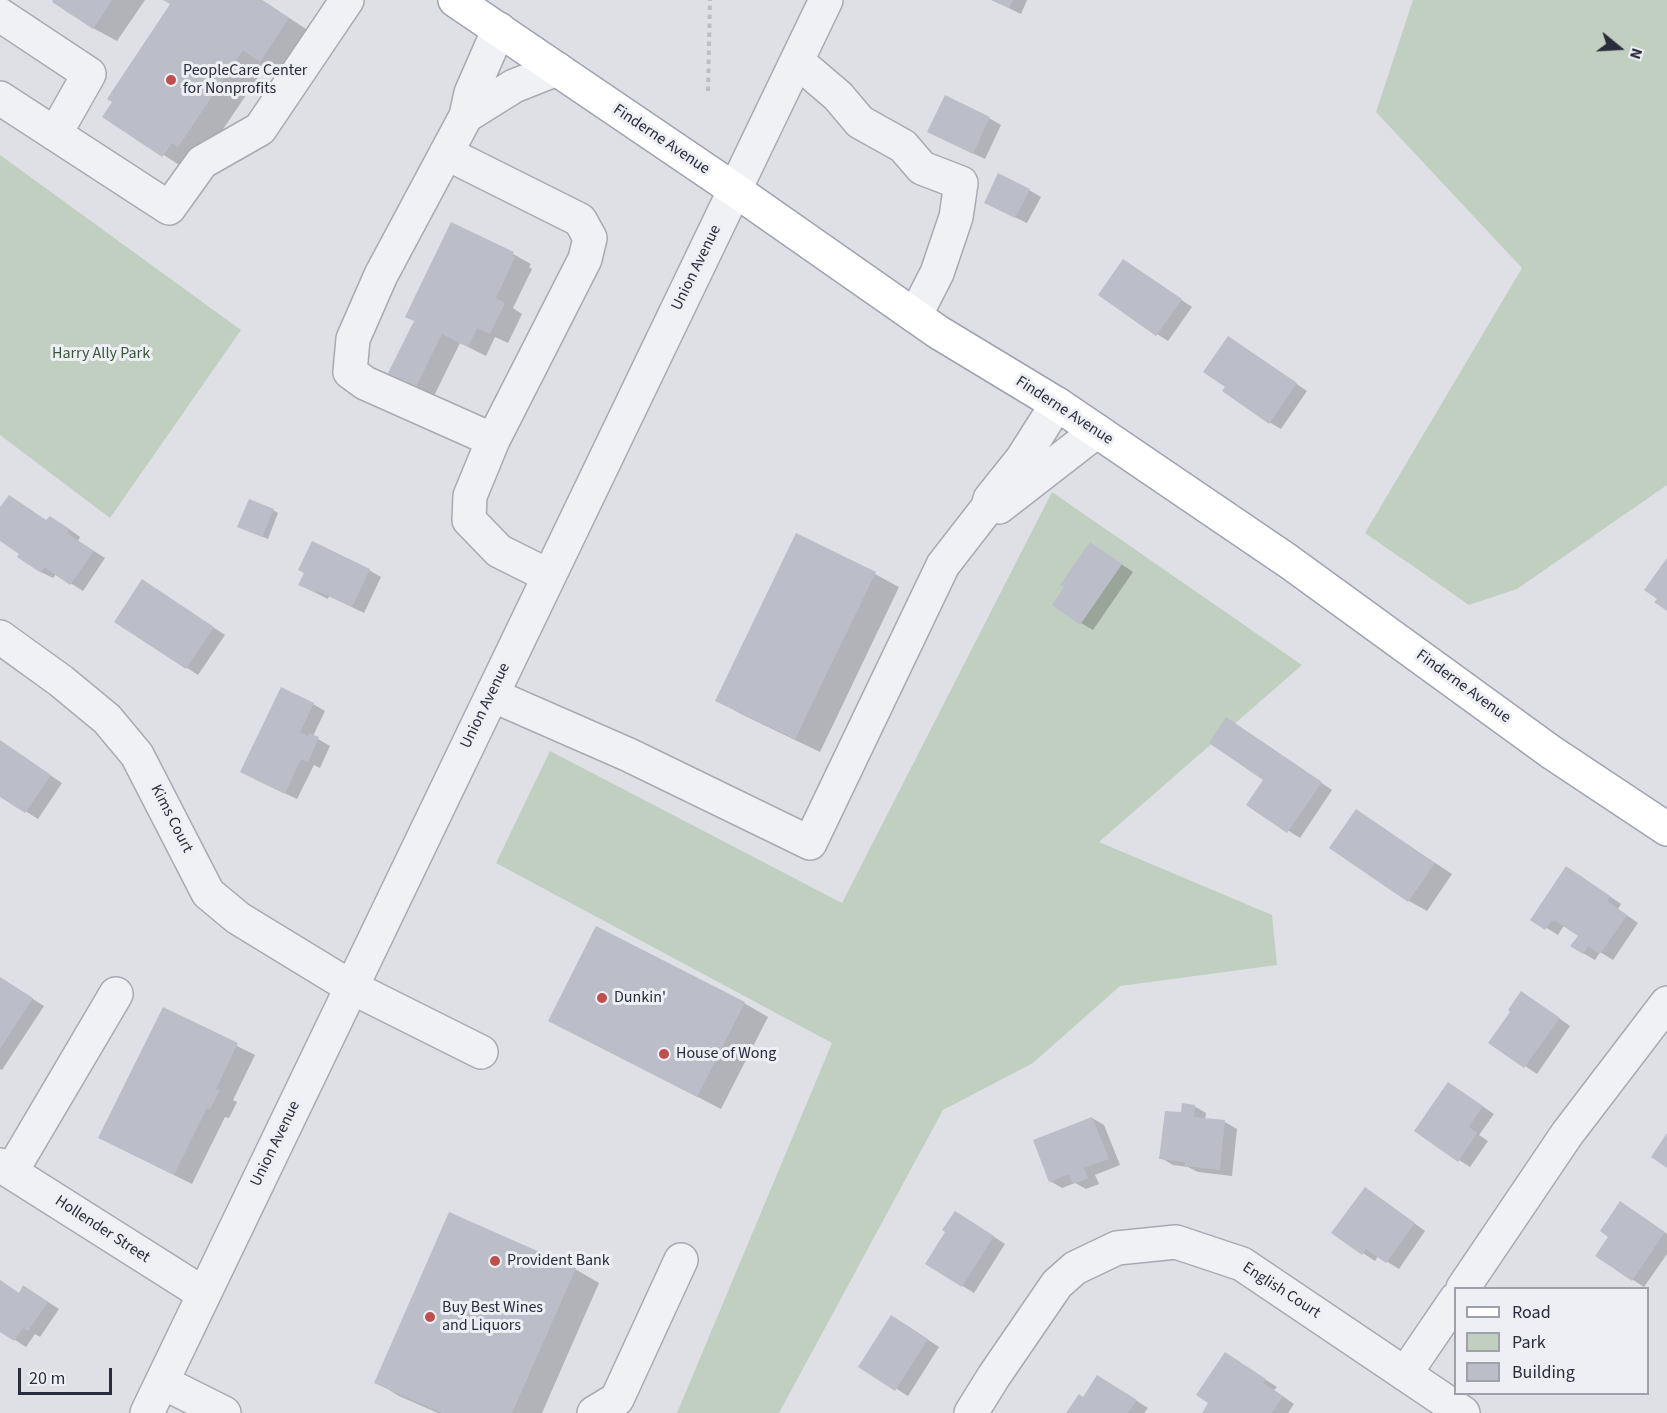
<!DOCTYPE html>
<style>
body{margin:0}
#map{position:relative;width:1667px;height:1413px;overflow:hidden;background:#dee0e6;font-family:"Source Sans 3",sans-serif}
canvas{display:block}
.legend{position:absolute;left:1454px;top:1287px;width:195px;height:108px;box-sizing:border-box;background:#edeff4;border:2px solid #9fa1aa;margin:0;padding:8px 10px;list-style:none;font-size:18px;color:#292c3b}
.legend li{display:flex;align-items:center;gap:12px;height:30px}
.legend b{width:30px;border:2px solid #9fa1aa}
.north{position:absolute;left:1589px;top:18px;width:60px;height:60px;-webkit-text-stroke:4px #edeff4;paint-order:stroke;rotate:108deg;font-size:16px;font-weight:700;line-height:24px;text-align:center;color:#292c3b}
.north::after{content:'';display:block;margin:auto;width:21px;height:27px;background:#292c3b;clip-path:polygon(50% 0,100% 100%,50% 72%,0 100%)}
.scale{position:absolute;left:18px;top:1368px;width:94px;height:27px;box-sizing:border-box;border:3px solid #292c3b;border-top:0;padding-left:8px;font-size:18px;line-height:21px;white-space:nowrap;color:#292c3b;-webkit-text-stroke:4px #edeff4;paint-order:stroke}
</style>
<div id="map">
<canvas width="1667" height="1413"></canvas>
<ul class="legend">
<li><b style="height:8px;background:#fff"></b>Road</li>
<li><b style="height:16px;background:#c1cfc0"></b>Park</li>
<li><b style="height:16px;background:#bbbec8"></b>Building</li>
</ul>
<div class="north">N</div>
<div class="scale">20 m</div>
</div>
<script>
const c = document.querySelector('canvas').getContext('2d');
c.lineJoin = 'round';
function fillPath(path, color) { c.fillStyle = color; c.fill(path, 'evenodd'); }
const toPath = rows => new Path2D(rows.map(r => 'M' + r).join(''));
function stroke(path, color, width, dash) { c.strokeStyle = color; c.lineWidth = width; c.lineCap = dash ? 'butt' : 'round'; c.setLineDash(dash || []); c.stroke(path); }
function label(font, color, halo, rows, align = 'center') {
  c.font = font + ' "Source Sans 3",sans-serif'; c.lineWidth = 6; c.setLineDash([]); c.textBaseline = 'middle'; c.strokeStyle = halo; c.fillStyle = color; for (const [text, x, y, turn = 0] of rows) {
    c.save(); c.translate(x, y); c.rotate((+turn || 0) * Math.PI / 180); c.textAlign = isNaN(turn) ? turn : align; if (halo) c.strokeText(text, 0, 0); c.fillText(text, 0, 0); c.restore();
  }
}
fillPath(toPath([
 [1413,0,1667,0,1667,485,1517,589,1469,605,1365,533,1522,268,1376,112],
 [0,155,241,330,110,518,0,435],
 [1052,492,1302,665,1099,842,1272,915,1277,965,1120,986,1033,1063,943,1110,779,1413,677,1413,832,1043,496,863,550,751,842,903]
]), '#c1cfc0');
fillPath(toPath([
 [55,0,145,0,117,41,93,28],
 [166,0,262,0,312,33,284,74,267,64,203,159,187,170,104,116,172,4],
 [992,0,1027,0,1021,14],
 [989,118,1001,125,985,159,941,138],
 [1029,190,1041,197,1027,223,997,209],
 [513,254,531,264,529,267,532,269,513,308,522,314,508,343,495,337,486,356,460,343,433,398,389,375],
 [1124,261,1192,307,1168,341,1157,334],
 [1229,338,1307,391,1281,429,1269,422],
 [0,510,62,524,80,537,78,541,105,558,83,591,56,574,53,578,41,572,21,554,0,539],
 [273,510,278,513,268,539,244,529],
 [1102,551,1133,572,1093,630,1081,623],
 [369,570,381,577,364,613,329,596,328,599,312,591],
 [875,574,899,587,820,752,741,714,717,700],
 [154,588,225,635,198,675,116,621],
 [313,704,325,711,313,736,330,746,320,768,314,765,297,799,254,779],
 [1238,726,1332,790,1300,838,1248,805,1265,779],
 [0,742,62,783,38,819,0,795],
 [1356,811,1452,874,1427,911,1409,901],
 [1579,875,1621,904,1618,909,1638,923,1613,960,1600,952,1595,960,1583,953,1580,935,1566,927,1563,927,1558,935,1532,919],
 [0,978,44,1006,2,1070,0,1069],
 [1533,1000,1570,1026,1537,1074,1490,1042,1512,1012],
 [744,1003,768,1017,721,1109,550,1020],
 [163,1009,255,1055,233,1100,237,1102,229,1118,225,1117,192,1184,118,1147],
 [1460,1091,1494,1114,1479,1135,1488,1141,1470,1167,1459,1160],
 [1194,1106,1206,1113,1205,1120,1225,1122,1237,1129,1232,1176,1198,1172,1188,1167,1173,1165,1161,1158,1183,1114],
 [1092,1118,1104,1125,1120,1165,1095,1175,1099,1184,1086,1189,1075,1183,1062,1188,1050,1181],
 [1377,1196,1425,1231,1399,1269,1378,1256,1375,1261,1333,1233],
 [1632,1210,1667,1234,1667,1254,1644,1287,1597,1256],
 [967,1219,1005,1244,974,1293,927,1264],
 [575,1269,599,1283,542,1413,438,1413,399,1396,376,1382],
 [0,1280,20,1294,36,1294,59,1309,40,1337,35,1334,26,1347,0,1330],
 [903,1323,939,1347,908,1396,860,1366],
 [1226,1354,1277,1387,1274,1390,1294,1404,1288,1413,1203,1413,1210,1403],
 [1109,1383,1148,1408,1144,1413,1068,1413]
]), '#0003');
fillPath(toPath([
 [53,0,112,0,93,29,52,2],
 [163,0,262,0,289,18,260,62,243,50,178,147,172,143,162,157,102,117,112,102,107,99,170,4],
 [991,0,1013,0,1009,8],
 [945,95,990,117,973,154,927,132],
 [998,173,1030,189,1015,218,984,203],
 [451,222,514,252,512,256,515,257,496,298,505,303,490,334,477,328,468,347,442,334,415,389,387,375,414,321,405,317],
 [1123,259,1182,299,1156,336,1098,295],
 [1228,336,1297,383,1269,424,1222,391,1225,387,1203,372],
 [9,495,46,520,50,516,69,529,67,533,94,551,70,585,44,567,41,573,17,557,19,554,0,541,0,507],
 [249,499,274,509,262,537,237,527],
 [796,533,876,572,795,739,715,701],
 [312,541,370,569,352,607,317,591,316,593,298,585,304,573,298,570],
 [1090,542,1122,564,1080,625,1052,605,1064,587,1060,585],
 [1667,558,1667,611,1654,602,1657,599,1644,590],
 [142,579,214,627,186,669,114,622],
 [281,687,314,703,300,732,308,736,309,733,319,737,308,762,301,759,285,794,240,772],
 [1226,717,1322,782,1287,833,1246,805,1263,780,1209,743],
 [0,740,51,775,25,813,0,797],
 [1356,809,1435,863,1408,902,1329,848],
 [1566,866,1610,896,1607,901,1627,915,1600,954,1588,946,1583,954,1570,946,1578,936,1554,920,1553,922,1551,921,1545,930,1530,920],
 [596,926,745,1002,697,1097,548,1021],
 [0,977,33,998,0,1049],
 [1521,991,1560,1018,1524,1068,1488,1043,1510,1012,1508,1010],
 [163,1007,238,1043,216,1089,220,1090,210,1109,207,1108,174,1175,98,1138],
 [1448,1082,1483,1106,1469,1127,1477,1133,1458,1162,1414,1131],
 [1182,1103,1195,1105,1194,1117,1225,1120,1220,1170,1185,1166,1185,1162,1159,1159,1165,1111,1181,1112],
 [1092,1117,1109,1159,1084,1168,1088,1178,1073,1184,1069,1174,1049,1182,1033,1140],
 [1667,1133,1667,1168,1651,1157],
 [1365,1187,1415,1223,1386,1263,1366,1249,1362,1255,1331,1233],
 [1620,1201,1665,1232,1632,1281,1595,1256,1608,1237,1600,1231],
 [955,1211,994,1236,962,1287,925,1264,945,1232,942,1230],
 [449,1212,576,1268,512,1413,442,1413,374,1383],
 [0,1280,19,1293,23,1285,48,1302,28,1331,23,1328,14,1341,0,1332],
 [891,1315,928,1339,895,1391,858,1367],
 [1225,1352,1266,1379,1263,1383,1283,1396,1272,1413,1202,1413,1208,1403,1196,1395],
 [1097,1375,1137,1400,1128,1413,1066,1413,1079,1394,1083,1397]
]), '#bbbec8');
const minor = toPath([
 [0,15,89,74,55,134],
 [797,61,838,96,860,122,903,146,922,168,961,183,956,217,937,273,915,316],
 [0,98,169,208,202,162,260,129,347,0],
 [466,116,514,86,557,69],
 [446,153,580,220,590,238,585,259,493,440,470,496,469,520,499,551,549,576],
 [493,440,365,383,350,372,353,339,381,275,466,116,471,93,499,29],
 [999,507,1097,431],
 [0,637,61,681,107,719,137,755,208,893,238,918,351,987,481,1052],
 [492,695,629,755,810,843,943,565,988,507,990,499,1022,459,1057,404],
 [0,1165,204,1294],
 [11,1172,116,994],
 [1463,1288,1567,1134,1667,1003],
 [1405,1374,1456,1299],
 [162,1382,224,1413],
 [147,1413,826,0],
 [594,1413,617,1399,681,1260],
 [971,1413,994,1376,1057,1284,1075,1268,1117,1248,1176,1242,1242,1264,1463,1413]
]);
const major = toPath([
 [455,0,735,190,938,332,1057,404,1288,561,1551,752,1667,829]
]);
stroke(minor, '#a8aab3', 36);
stroke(major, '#9ea3b0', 36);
stroke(toPath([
 [708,91,710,0]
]), '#bcbec4', 4, [4.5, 4.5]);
stroke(minor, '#f0f1f4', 33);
stroke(major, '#fff', 33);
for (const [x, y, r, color] of [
 [171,80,6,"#bf4f4e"],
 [602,998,6,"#bf4f4e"],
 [664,1054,6,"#bf4f4e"],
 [495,1261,6,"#bf4f4e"],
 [430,1317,6,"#bf4f4e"]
]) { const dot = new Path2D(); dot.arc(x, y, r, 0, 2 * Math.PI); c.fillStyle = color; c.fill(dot); stroke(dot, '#edeff4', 2); }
label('16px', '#292c3b', '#edeff4', [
 ["PeopleCare Center",183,71],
 ["for Nonprofits",183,89],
 ["Dunkin'",614,998],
 ["House of Wong",676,1054],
 ["Provident Bank",507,1261],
 ["Buy Best Wines",442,1308],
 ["and Liquors",442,1326]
], 'left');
label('16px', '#292c3b', '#edeff4', [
 ["Finderne Avenue",661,140,34],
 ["Union Avenue",697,268,-64],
 ["Finderne Avenue",1064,411,33],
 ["Finderne Avenue",1463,687,36],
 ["Union Avenue",486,706,-64],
 ["Kims Court",171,819,63],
 ["Union Avenue",276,1144,-64],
 ["Hollender Street",102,1230,33],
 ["English Court",1281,1291,33]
]);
label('16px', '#385537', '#edeff4', [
 ["Harry Ally Park",101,354]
]);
</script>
